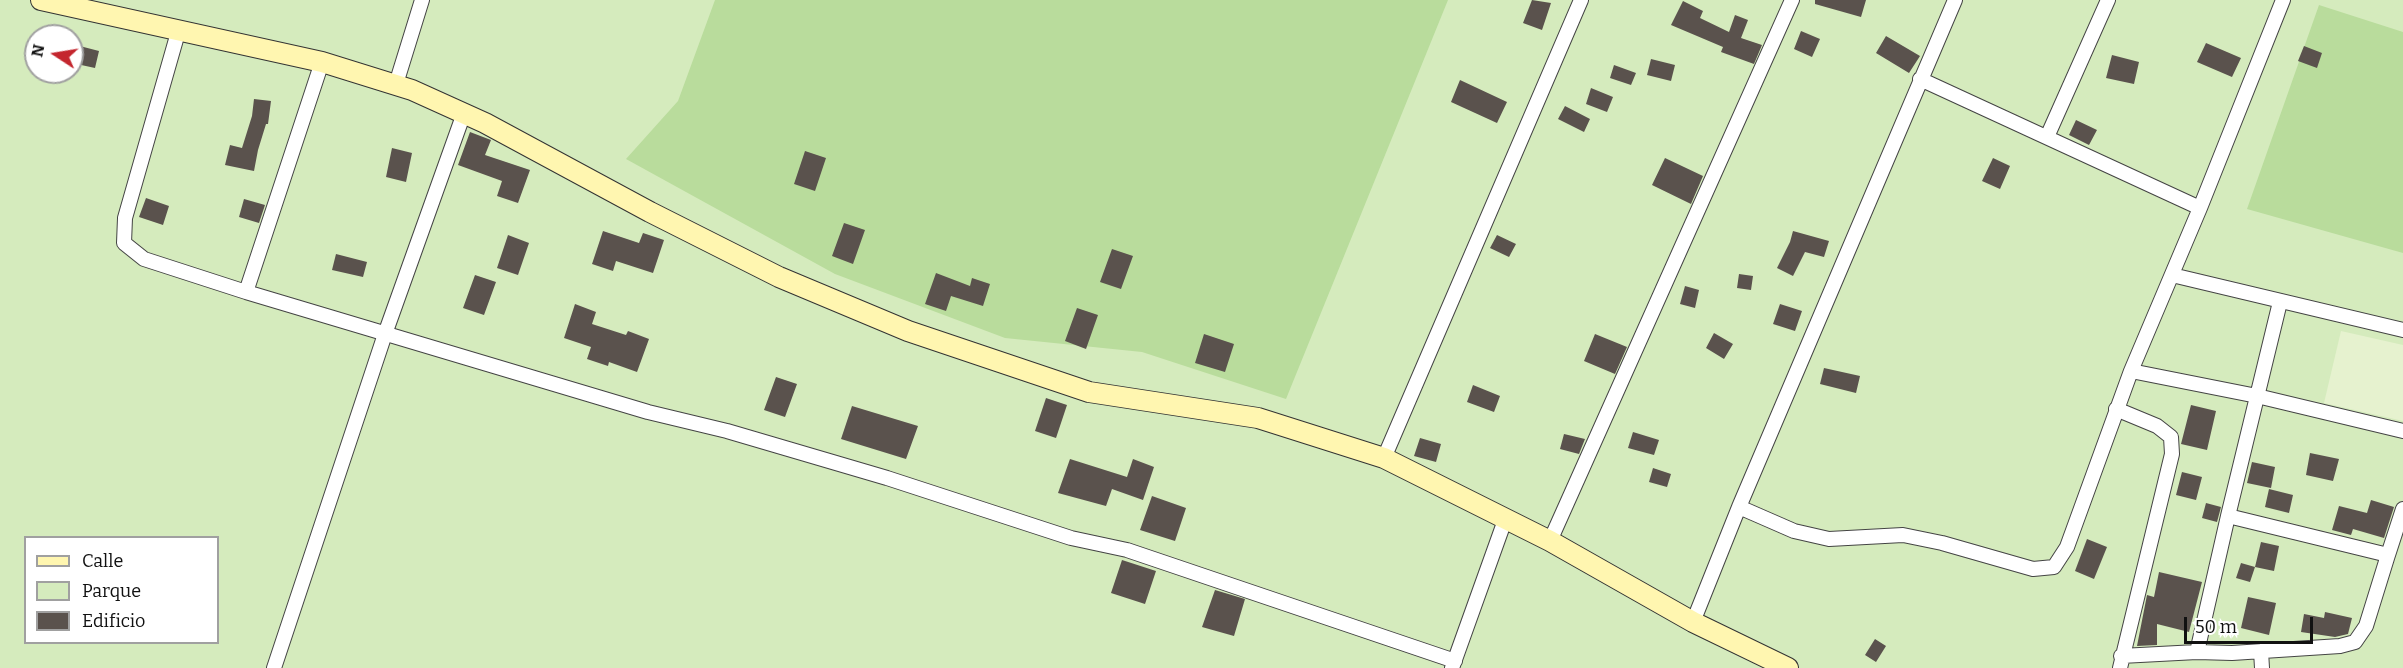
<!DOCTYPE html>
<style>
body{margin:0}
#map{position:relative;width:2403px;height:668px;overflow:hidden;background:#fffdf5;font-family:Bitter,serif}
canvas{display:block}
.legend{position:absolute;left:24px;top:536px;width:195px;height:108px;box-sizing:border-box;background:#fff;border:2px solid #a0a0a0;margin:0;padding:8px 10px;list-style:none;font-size:18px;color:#111}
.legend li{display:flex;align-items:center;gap:12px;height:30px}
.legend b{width:30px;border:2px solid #a0a0a0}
.north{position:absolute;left:24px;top:24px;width:60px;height:60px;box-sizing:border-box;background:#fff;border:2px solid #a0a0a0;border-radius:50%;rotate:282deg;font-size:16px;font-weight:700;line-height:24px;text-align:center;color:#111}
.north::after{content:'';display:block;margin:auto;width:21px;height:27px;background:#c4262e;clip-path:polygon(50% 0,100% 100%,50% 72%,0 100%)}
.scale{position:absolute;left:2184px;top:617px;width:129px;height:27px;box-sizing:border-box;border:3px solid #111;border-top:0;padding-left:8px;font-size:18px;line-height:21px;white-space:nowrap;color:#111;-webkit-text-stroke:4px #fff;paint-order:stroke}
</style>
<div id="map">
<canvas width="2403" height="668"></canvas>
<ul class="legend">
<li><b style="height:8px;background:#fff6b0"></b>Calle</li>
<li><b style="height:16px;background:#d5ebbd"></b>Parque</li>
<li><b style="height:16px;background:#5a524d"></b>Edificio</li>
</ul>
<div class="north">N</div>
<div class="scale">50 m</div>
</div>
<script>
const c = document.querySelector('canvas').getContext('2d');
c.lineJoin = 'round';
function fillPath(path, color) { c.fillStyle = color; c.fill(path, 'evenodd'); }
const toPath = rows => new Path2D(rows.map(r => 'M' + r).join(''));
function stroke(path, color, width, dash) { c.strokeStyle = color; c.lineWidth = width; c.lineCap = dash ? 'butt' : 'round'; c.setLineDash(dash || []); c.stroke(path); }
fillPath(toPath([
 [0,0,2403,0,2403,668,0,668],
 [36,36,72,36,72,72,36,72],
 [26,538,218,538,218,642,26,642]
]), '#d5ebbd');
fillPath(toPath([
 [715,0,1448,0,1286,399,1142,352,1005,338,835,274,626,159,678,101],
 [2319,5,2403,32,2403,253,2247,209]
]), '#b9dc9c');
fillPath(toPath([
 [2341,331,2403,345,2403,421,2324,403]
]), '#e6f2cf');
fillPath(toPath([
 [1532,0,1551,3,1542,30,1523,23],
 [1815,0,1866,0,1861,17,1815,4],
 [1683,1,1703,11,1700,18,1729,32,1735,15,1748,20,1741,38,1762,45,1754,64,1721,52,1723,47,1671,25],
 [1801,31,1820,39,1812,57,1794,49],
 [1886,36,1920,56,1909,73,1876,53],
 [2206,43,2241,58,2232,77,2197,62],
 [72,44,99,51,95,68,72,63],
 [2304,46,2322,53,2317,68,2298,61],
 [2112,55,2139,62,2134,84,2106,78],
 [1651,59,1675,65,1671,81,1647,75],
 [1614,65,1636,73,1631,85,1610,78],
 [1460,80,1507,102,1497,123,1451,102],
 [1591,88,1613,97,1607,112,1586,104],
 [254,99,271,101,268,124,266,124,258,150,254,171,225,165,230,145,242,148,252,116],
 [1565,106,1590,119,1584,132,1558,119],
 [2076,120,2097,130,2089,145,2069,135],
 [470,132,491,140,485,155,530,170,518,203,497,196,502,181,458,165],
 [392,148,412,153,406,182,386,177],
 [805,151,826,158,815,191,794,184],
 [1665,158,1703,176,1691,204,1652,185],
 [1993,158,2010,166,2000,189,1982,181],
 [146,198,169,206,163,225,139,217],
 [244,199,265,205,259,223,239,217],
 [844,223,865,230,853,264,832,256],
 [603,231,639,243,643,233,664,240,653,273,616,261,613,271,592,264],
 [1793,231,1829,241,1824,257,1805,252,1793,276,1777,268,1790,242],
 [508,235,529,243,518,275,497,268],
 [1497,235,1516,244,1509,257,1490,248],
 [1112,249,1133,256,1121,289,1100,282],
 [336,254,367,262,363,277,332,270],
 [936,273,970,286,972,278,990,284,983,306,951,296,946,311,925,304],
 [1739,274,1753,276,1751,290,1737,288],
 [475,275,496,282,484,315,463,308],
 [1685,286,1699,290,1695,308,1680,304],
 [575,304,596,312,592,324,626,335,628,331,649,339,637,372,609,362,608,366,587,359,591,347,564,338],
 [1780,304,1802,311,1795,331,1773,324],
 [1077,308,1098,315,1086,349,1065,341],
 [1714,333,1733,344,1724,359,1706,348],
 [1204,334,1234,344,1225,372,1195,363],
 [1595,334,1627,347,1615,374,1584,361],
 [1824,368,1860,376,1856,393,1820,384],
 [776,377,797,384,785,417,764,410],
 [1473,385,1500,396,1494,412,1467,402],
 [1046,398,1067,405,1056,438,1035,431],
 [2191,405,2216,411,2207,450,2181,444],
 [852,406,918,426,906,459,841,439],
 [1633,432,1659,440,1654,455,1628,448],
 [1564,434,1585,439,1579,454,1560,449],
 [1420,438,1441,444,1436,462,1414,456],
 [2310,453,2339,459,2333,481,2306,475],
 [1070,459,1127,477,1133,459,1154,467,1143,500,1112,489,1106,506,1058,493],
 [2252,462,2275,467,2271,488,2247,483],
 [1653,468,1671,474,1667,487,1649,482],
 [2182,472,2202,477,2196,500,2176,495],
 [2269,489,2293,495,2289,513,2265,507],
 [1152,496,1186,508,1175,541,1140,530],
 [2371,500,2394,507,2384,538,2353,529,2351,535,2332,530,2339,506,2367,513],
 [2206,503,2221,507,2217,522,2202,518],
 [2087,539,2107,547,2094,579,2075,571],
 [2261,542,2279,546,2274,571,2255,567],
 [1122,560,1156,571,1145,604,1111,593],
 [2241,563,2255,567,2250,582,2236,578],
 [2159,572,2202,582,2189,632,2157,624,2157,645,2137,646,2147,595,2154,597],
 [1215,590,1245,599,1234,636,1202,627],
 [2248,597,2276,603,2269,635,2241,628],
 [2325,612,2352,618,2348,634,2335,637,2301,632,2304,614,2324,618],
 [1875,639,1886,646,1876,662,1865,655]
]), '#5a524d');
const street = toPath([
 [179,29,125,218,124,243,144,259,246,292,648,412,727,431,887,478,1071,538,1127,550,1455,661],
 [1920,79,2200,208],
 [396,84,422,0],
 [2047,137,2108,0],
 [2172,275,2403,330],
 [246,292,322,62],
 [2131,371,2257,396,2403,431],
 [2116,409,2157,426,2171,437,2172,454,2120,668],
 [1384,458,1581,0],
 [1739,507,1794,531,1829,539,1903,535,1942,543,2033,569,2054,567,2067,547,2131,371,2200,208,2283,0],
 [2228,516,2388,555,2366,626,2355,642,2340,646,2232,653,2197,652,2228,516],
 [2228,516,2280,302],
 [1550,541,1792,0],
 [2388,555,2403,509],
 [1693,622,1739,507,1955,0],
 [2261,651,2262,668],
 [2121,656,2197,652],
 [274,668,385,334,464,113],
 [1452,668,1505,520]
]);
const secondary = toPath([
 [41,0,322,62,412,90,485,123,650,212,779,277,908,331,1089,392,1258,418,1384,458,1550,541,1693,622,1788,668]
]);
stroke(street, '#444', 16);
stroke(secondary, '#333', 22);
stroke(street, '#fff', 14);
stroke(secondary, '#fff6b0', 20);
</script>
